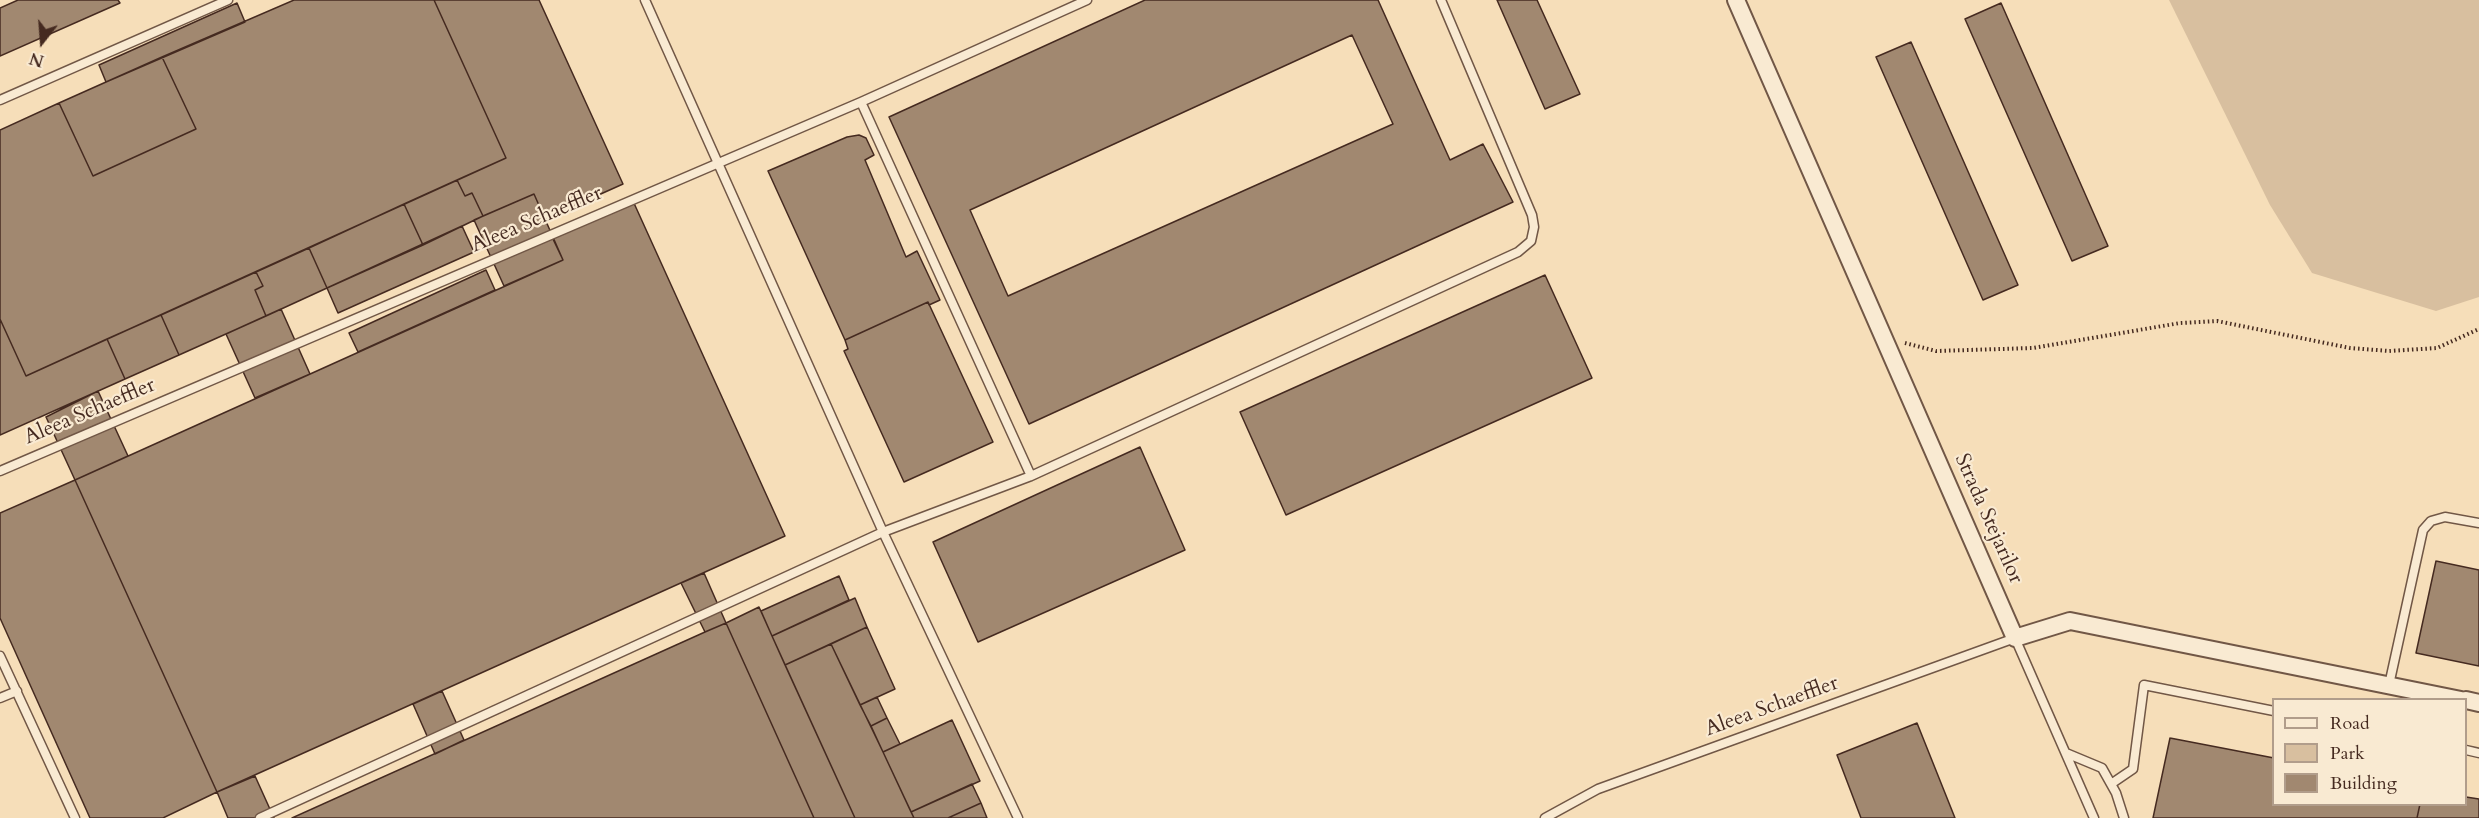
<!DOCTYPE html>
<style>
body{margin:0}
#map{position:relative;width:2479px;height:818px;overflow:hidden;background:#f6deb9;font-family:Cardo,serif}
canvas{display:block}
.legend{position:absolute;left:2272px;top:698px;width:195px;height:108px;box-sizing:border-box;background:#f9ead2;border:2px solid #b19d8b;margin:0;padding:8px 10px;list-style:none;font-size:18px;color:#452a20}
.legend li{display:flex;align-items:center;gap:12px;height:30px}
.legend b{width:30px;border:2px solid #b19d8b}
.north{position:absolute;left:12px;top:12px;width:60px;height:60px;-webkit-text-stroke:4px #f9ead2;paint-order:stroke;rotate:197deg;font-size:16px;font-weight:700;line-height:24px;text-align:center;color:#452a20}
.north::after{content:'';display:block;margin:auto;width:21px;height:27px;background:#452a20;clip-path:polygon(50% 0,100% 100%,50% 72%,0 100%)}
</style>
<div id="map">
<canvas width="2479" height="818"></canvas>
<ul class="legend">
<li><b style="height:8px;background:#f9ead2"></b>Road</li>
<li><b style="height:16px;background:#d8bf9f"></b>Park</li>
<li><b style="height:16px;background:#a18870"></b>Building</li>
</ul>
<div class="north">N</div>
</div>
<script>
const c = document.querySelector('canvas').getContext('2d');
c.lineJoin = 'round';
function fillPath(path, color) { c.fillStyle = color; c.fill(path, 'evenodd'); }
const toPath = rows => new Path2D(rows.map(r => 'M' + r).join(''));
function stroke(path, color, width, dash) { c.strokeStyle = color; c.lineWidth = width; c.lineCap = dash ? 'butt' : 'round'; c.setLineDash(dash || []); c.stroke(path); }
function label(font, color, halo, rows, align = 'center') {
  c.font = font + ' Cardo,serif'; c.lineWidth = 4.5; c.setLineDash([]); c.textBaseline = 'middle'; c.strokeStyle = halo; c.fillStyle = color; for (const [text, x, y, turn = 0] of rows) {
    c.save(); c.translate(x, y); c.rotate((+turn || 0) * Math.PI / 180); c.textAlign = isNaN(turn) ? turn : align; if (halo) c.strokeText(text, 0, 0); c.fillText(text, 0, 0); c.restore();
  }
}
fillPath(toPath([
 [2169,0,2479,0,2479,297,2436,311,2312,273,2270,205]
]), '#d8bf9f');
const building = toPath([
 [18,0,118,0,120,3,0,56,0,8,18,0],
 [294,0,434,0,506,158,26,376,0,319,0,130,59,103,93,176,196,129,162,57,294,0],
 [434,0,539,0,623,184,545,219,534,194,483,216,472,193,465,196,457,180,506,158,434,0],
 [1145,0,1378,0,1450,160,1483,144,1513,202,1029,424,889,117,1145,0],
 [1497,0,1537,0,1580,94,1545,109,1497,0],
 [237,3,245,22,106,82,99,65,237,3],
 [2001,3,2108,246,2072,261,1965,19,2001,3],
 [1352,35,1393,124,1008,296,970,210,1352,35],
 [1911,42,2018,285,1983,300,1876,57,1911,42],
 [162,57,196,129,93,176,59,103,162,57],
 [859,135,866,138,874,155,865,160,906,257,917,251,940,300,929,305,928,302,845,340,768,171,847,137,859,135],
 [457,180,465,196,472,193,483,216,423,245,404,204,457,180],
 [534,194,563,260,504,286,474,220,534,194],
 [633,201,785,536,217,792,75,480,563,260,552,237,633,201],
 [404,204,423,245,327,288,309,248,404,204],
 [462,226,474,252,338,313,327,288,462,226],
 [309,248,327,288,266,316,255,290,263,286,256,272,309,248],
 [486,270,495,290,358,352,349,333,486,270],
 [256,272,263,286,255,290,266,316,179,355,161,315,256,272],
 [1545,275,1592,378,1286,515,1240,412,1545,275],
 [928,302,993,442,904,482,844,351,848,349,845,340,928,302],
 [281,309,310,374,255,398,226,334,281,309],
 [161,315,179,355,125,379,107,339,161,315],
 [0,319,26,376,107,339,125,379,0,435,0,319],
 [98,391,128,456,75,480,46,417,98,391],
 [1140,447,1185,550,978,642,933,542,1140,447],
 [75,480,217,792,163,818,90,818,0,618,0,513,75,480],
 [2436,561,2479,570,2479,666,2416,653,2436,561],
 [704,573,726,623,705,632,681,583,704,573],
 [839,576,849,600,772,636,761,611,839,576],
 [855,598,867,627,785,665,772,636,855,598],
 [759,607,772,636,855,818,814,818,726,623,759,607],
 [726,623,814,818,292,818,705,632,726,623],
 [867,627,895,689,860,705,831,644,867,627],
 [831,644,883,752,914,818,855,818,785,665,831,644],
 [442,691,464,740,435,754,413,704,442,691],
 [877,697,887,718,871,726,860,705,877,697],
 [887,718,900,744,883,752,871,726,887,718],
 [952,720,980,781,911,812,883,752,952,720],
 [1917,723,1955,818,1861,818,1837,755,1917,723],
 [2170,738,2274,758,2274,804,2420,804,2417,818,2153,818,2170,738],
 [255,776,274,818,228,818,217,792,255,776],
 [972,784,981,803,948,818,914,818,911,812,972,784],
 [2466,797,2479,799,2479,818,2417,818,2420,804,2466,804,2466,797],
 [981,803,987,818,948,818,981,803]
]);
fillPath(building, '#a18870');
stroke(building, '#452a20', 1.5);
const service = toPath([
 [0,100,228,0],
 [861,102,1031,476],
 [0,471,861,102,1087,0],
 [0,656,75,818],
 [2389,685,2423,530,2431,521,2445,517,2479,523],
 [0,698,17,691],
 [2466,750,2479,753],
 [2066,753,2102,768,2116,793,2124,818],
 [2111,784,2133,769,2144,685,2274,711],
 [260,818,883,532,645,0],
 [1018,818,883,532,1031,476,1518,252,1531,241,1534,227,1532,215,1441,0],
 [1545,818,1598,789,2015,638,2094,818]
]);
const minor = toPath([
 [1736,0,2015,638,2070,621,2461,700],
 [2466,700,2479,703]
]);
stroke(service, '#715746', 11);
stroke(minor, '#715746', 20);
stroke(toPath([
 [1905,343,1936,351,2033,348,2180,323,2217,321,2350,348,2389,351,2437,348,2479,329]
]), '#452a20', 4, [1.5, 3]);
stroke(service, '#f9ead2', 8);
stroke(minor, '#f9ead2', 16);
label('21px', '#452a20', '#f9ead2', [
 ["Aleea Schaeffler",537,220,-23],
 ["Aleea Schaeffler",90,412,-23],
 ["Strada Stejarilor",1988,519,66],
 ["Aleea Schaeffler",1772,707,-20]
]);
</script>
